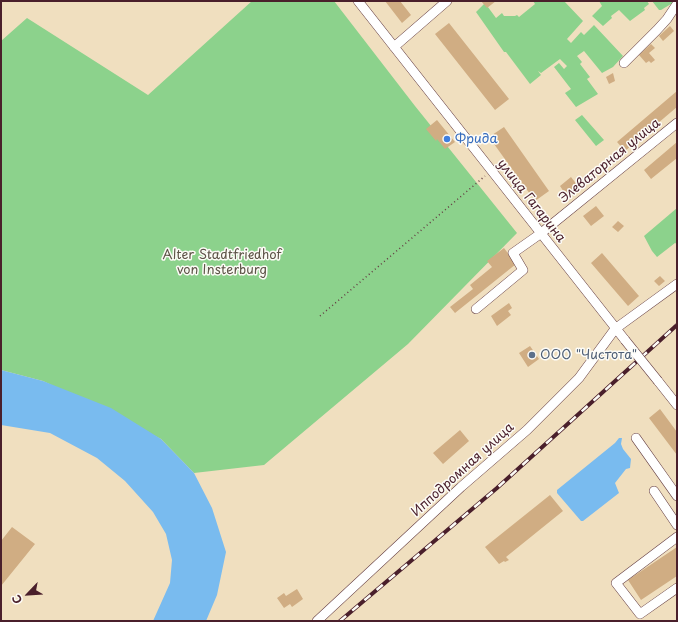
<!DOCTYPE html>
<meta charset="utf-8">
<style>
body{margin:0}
#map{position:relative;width:678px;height:622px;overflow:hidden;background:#f0dfbf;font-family:"Playpen Sans",sans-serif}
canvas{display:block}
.frame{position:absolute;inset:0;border:2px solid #4a1f2b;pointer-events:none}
.north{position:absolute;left:8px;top:574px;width:40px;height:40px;-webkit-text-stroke:3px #fdfcf7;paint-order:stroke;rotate:245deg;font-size:11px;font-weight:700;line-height:16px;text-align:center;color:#4a1f2b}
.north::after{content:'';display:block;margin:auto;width:14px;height:18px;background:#4a1f2b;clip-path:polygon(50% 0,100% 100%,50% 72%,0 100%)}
</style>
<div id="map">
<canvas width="678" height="622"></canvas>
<div class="frame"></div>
<div class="north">С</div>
</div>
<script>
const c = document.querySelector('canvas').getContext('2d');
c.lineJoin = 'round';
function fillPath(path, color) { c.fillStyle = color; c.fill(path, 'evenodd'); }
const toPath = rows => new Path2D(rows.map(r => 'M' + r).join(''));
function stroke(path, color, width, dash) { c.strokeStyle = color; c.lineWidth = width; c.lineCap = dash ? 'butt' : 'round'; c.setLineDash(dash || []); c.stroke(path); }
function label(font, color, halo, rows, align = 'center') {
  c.font = font + ' "Playpen Sans",sans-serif'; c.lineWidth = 3; c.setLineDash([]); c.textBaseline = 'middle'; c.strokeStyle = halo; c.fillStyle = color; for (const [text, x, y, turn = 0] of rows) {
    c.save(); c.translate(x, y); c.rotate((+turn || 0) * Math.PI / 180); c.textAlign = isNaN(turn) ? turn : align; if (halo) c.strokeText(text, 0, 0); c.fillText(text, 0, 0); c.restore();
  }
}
fillPath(toPath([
 [252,1,334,1,415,106,517,233,408,344,264,465,194,473,161,439,43,381,1,370,1,41,27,18,148,95],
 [533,1,564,1,583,21,567,39,571,43,581,32,584,35,594,25,623,56,613,67,602,73,584,51,577,56,582,62,580,64,590,77,587,79,598,94,576,107,565,93,571,89,554,67,559,63,564,69,567,66,560,59,541,73,538,71,541,75,530,84,506,52,504,52,476,12,485,3,496,18,502,13,504,16,515,16,517,15,519,17,535,4],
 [599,1,647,1,649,4,644,8,645,10,630,21,619,10,611,16,612,18,603,26,592,16,602,6],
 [652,1,676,1,661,10,659,10],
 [582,115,604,140,596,146,575,120],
 [677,208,677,244,675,243,657,257,652,251,644,236]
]), '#8cd28c');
fillPath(toPath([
 [1,370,43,381,111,408,161,439,194,473,212,508,226,552,217,595,206,621,153,621,170,583,172,560,166,534,153,512,125,481,97,458,50,433,1,425],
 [619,438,622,438,621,444,623,449,631,459,630,468,626,469,615,483,619,493,583,521,581,521,557,493,557,490,615,443]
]), '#79bbef');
fillPath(toPath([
 [385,1,400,1,411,15,402,23],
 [481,1,496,1,487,8],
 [449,23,509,99,495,110,435,34],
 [670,26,674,31,663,41,659,36],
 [651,44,655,48,649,53,655,60,651,63,649,61,646,63,639,55],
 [613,73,615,81,609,84,606,77],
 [677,91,677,107,625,151,617,142],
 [437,120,455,142,445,149,437,139,436,141,426,129],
 [504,127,549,191,535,201,489,137],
 [677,142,677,158,651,179,644,170],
 [571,177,578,186,566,195,560,186],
 [596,206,604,216,591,226,583,216],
 [618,221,624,226,618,232,612,227],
 [504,248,516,264,455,313,450,307,473,289,470,285,492,267,487,261],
 [602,253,639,296,628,306,591,263],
 [660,276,665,281,659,286,654,281],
 [509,303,512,308,508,311,511,315,497,326,491,316],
 [530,346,539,359,528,367,519,353],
 [660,409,677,432,677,455,649,418],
 [460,430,469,441,443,464,433,453],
 [550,495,563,511,506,557,509,560,505,562,504,561,499,564,485,547],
 [12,527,35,544,1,586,1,541],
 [677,547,677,576,641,600,628,580],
 [297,589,303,599,292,607,290,604,284,608,277,598,284,593,286,596]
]), '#d0ad83');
const minor = toPath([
 [358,1,625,340],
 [394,47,447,1],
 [624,63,657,30,667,19,677,4],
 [476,309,523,270,513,253,540,234,677,123],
 [658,381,677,405],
 [636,438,677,496],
 [654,491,677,525],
 [677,537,616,583,640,614,677,588],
 [317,621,461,487,527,430,579,378,615,329,677,284]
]);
stroke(minor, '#633c41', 10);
stroke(toPath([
 [320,316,485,176]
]), '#633c41', 1.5, [1, 3]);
stroke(minor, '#fff', 9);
const rail = toPath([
 [340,621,497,488,677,325]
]);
stroke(rail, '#4a1f2b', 4);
stroke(rail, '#fdfcf7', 2.5, [8]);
const minorBridge = toPath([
 [625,340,658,381]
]);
stroke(minorBridge, '#633c41', 10, []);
stroke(minorBridge, '#fff', 9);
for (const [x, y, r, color] of [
 [447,139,4,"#3f7fe0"],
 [532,355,4,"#5c6f8a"]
]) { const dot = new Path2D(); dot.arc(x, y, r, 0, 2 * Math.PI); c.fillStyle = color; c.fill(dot); stroke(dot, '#fdfcf7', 1.5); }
label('13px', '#366cbe', '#fdfcf7', [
 ["Фрида",455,139]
], 'left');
label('13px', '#4a1f2b', '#fdfcf7', [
 ["Элеваторная улица",610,161,-39],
 ["улица Гагарина",531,201,52],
 ["Ипподромная улица",463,470,-42]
]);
label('13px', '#5e5548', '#fdfcf7', [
 ["Alter Stadtfriedhof",222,255],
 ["von Insterburg",222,270]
]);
label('13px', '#4e5e75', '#fdfcf7', [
 ["ООО \"Чистота\"",540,355]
], 'left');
</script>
